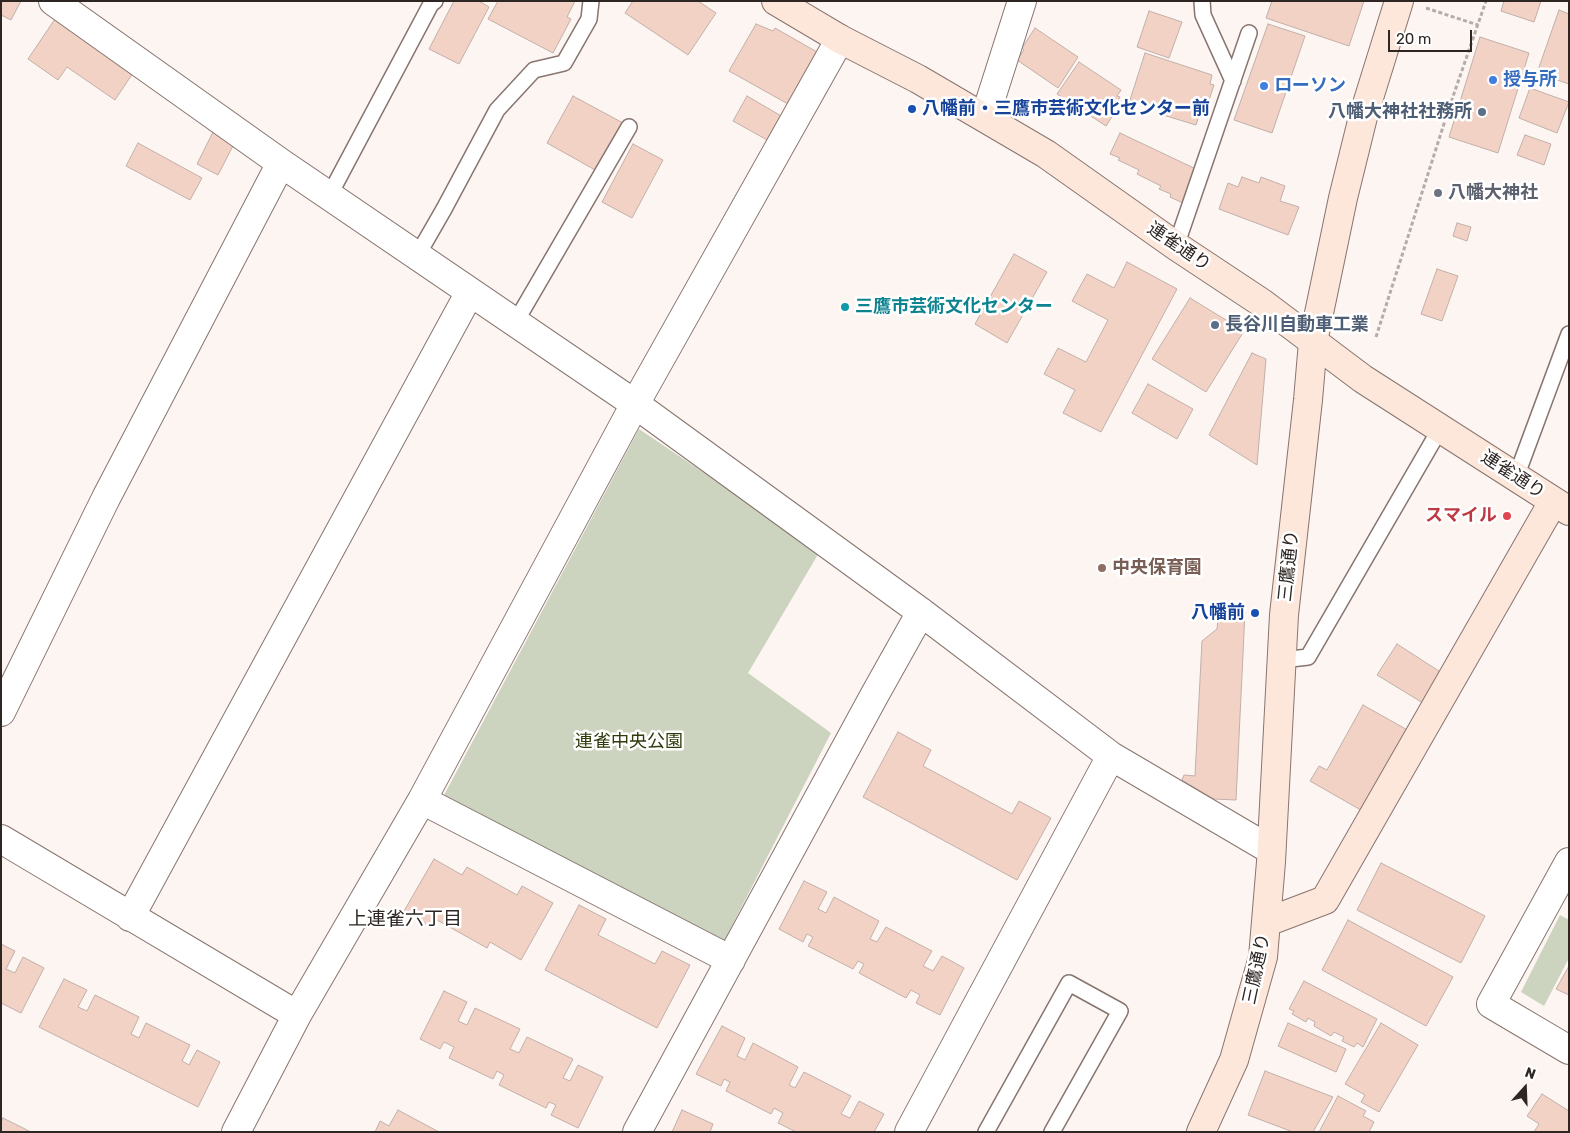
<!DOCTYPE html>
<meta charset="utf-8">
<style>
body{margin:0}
#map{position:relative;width:1570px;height:1133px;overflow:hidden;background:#fdf5f2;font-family:Rubik,sans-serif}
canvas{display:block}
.frame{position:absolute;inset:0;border:2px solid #2d2623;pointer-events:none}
.north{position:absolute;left:1500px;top:1063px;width:50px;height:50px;-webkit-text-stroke:4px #fff;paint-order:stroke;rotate:20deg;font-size:14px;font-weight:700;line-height:20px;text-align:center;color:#2d2623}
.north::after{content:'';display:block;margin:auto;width:18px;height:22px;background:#2d2623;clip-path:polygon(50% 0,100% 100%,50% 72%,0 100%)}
.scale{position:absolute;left:1388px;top:30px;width:84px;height:22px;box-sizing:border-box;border:2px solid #2d2623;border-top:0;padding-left:6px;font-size:15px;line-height:18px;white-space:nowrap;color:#2d2623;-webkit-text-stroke:4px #fff;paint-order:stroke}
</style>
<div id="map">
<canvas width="1570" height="1133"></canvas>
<div class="frame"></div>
<div class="north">N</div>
<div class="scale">20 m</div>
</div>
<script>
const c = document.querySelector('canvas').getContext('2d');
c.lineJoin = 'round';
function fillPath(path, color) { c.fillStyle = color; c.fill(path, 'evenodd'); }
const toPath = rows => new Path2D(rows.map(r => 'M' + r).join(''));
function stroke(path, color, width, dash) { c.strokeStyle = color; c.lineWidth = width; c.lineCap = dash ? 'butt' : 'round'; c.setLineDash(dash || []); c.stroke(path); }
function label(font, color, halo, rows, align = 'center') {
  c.font = font + ' Rubik,"Noto Sans JP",sans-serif'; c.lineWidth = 5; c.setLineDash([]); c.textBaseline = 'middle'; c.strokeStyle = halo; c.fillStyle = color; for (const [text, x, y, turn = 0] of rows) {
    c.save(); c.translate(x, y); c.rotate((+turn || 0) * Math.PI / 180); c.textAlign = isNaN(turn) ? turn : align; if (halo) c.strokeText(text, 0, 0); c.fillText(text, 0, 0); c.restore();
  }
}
fillPath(toPath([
 [639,429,820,551,748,673,831,733,722,945,442,799],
 [1560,915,1569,920,1569,958,1544,1006,1521,992]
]), '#ccd3be');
const building = toPath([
 [1,1,21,1,11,20,1,15,1,1],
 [454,1,479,1,489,7,459,64,429,49,454,1],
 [498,1,575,1,567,17,571,19,553,53,488,19,498,1],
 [633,1,698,1,716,13,688,55,625,13,633,1],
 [1272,1,1364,1,1349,46,1266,18,1272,1],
 [1504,1,1541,1,1534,22,1501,11,1504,1],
 [1559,10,1569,14,1569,84,1537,73,1559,10],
 [1149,11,1182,22,1169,58,1137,47,1149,11],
 [57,16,135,70,115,100,67,67,58,80,28,59,57,16],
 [756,24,773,31,775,28,817,52,788,104,729,71,756,24],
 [1268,24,1305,36,1272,133,1234,120,1268,24],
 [1035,28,1078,57,1058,88,1017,60,1024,50,1022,48,1035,28],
 [1480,37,1529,53,1498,153,1449,137,1480,37],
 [1145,53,1212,75,1210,84,1214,85,1208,103,1204,101,1196,125,1163,115,1164,111,1130,100,1145,53],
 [1079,62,1121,90,1117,96,1120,97,1114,107,1117,109,1106,126,1057,94,1079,62],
 [1530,88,1569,102,1557,133,1519,118,1530,88],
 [573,96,623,123,597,171,547,143,573,96],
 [747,96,783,117,769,141,733,121,747,96],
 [214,130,235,142,218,175,197,164,214,130],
 [1120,133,1198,170,1183,203,1170,197,1171,194,1159,189,1161,186,1137,174,1139,170,1118,160,1120,158,1110,154,1120,133],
 [1525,135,1551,144,1544,165,1517,155,1525,135],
 [138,143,202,178,190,200,126,166,138,143],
 [633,144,663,160,632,218,602,202,633,144],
 [1242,177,1259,183,1261,177,1285,186,1280,201,1299,207,1288,235,1219,209,1228,183,1238,187,1242,177],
 [1457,223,1471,227,1467,241,1453,236,1457,223],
 [1014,254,1047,272,1007,343,975,324,1014,254],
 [1127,262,1177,289,1101,432,1063,413,1075,390,1044,374,1058,348,1086,362,1108,320,1072,301,1087,274,1114,288,1127,262],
 [1437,269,1458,276,1442,321,1421,314,1437,269],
 [1190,298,1244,331,1206,392,1152,359,1190,298],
 [1252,353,1266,359,1257,465,1209,435,1252,353],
 [1148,384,1193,409,1177,439,1132,413,1148,384],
 [1219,610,1245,612,1236,800,1214,799,1182,780,1184,775,1195,776,1202,641,1217,629,1219,610],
 [1397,644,1442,673,1423,703,1377,675,1397,644],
 [1363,705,1411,732,1366,813,1310,781,1319,766,1327,770,1363,705],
 [898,732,931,750,923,766,1012,814,1019,801,1051,818,1017,880,863,797,898,732],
 [434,859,462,875,467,867,517,895,522,886,553,903,521,960,490,942,487,948,437,920,433,928,404,911,434,859],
 [1381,863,1485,916,1461,963,1357,910,1381,863],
 [804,881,827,892,818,909,826,913,834,897,879,921,870,939,877,942,886,927,932,951,923,966,933,971,942,956,964,968,940,1015,916,1003,920,995,911,990,906,998,859,973,864,964,858,961,853,969,808,946,813,937,807,934,803,942,779,929,804,881],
 [579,905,606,919,598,935,655,964,662,951,690,965,657,1028,545,970,579,905],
 [1348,920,1453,977,1426,1026,1322,970,1348,920],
 [1,944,15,951,6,969,15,973,23,957,44,968,21,1013,1,1003,1,944],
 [1569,966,1569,995,1556,989,1569,966],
 [64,979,87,990,78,1007,87,1011,95,995,139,1017,131,1034,139,1038,146,1023,190,1045,182,1061,189,1065,197,1050,220,1062,198,1107,39,1027,64,979],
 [1304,981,1377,1019,1363,1047,1357,1043,1354,1047,1342,1041,1344,1037,1334,1032,1331,1036,1314,1026,1315,1022,1308,1018,1306,1022,1292,1014,1294,1011,1289,1009,1304,981],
 [444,991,467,1002,458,1021,467,1025,475,1008,520,1029,510,1049,519,1053,527,1037,573,1059,563,1078,570,1081,578,1065,603,1077,578,1128,551,1115,556,1105,549,1102,546,1108,499,1085,504,1075,497,1071,493,1079,449,1058,454,1047,444,1042,440,1049,420,1039,444,991],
 [1288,1023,1346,1049,1336,1072,1278,1046,1288,1023],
 [1381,1023,1418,1045,1379,1112,1361,1102,1365,1095,1345,1084,1381,1023],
 [722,1026,745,1038,737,1056,745,1060,753,1043,798,1067,789,1085,795,1088,804,1072,851,1096,841,1114,850,1118,859,1101,884,1114,874,1132,796,1132,778,1123,783,1113,774,1108,771,1114,726,1091,730,1082,724,1079,721,1086,696,1074,722,1026],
 [1265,1071,1333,1097,1313,1132,1293,1132,1248,1115,1265,1071],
 [1542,1094,1569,1111,1569,1132,1534,1132,1539,1124,1527,1116,1542,1094],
 [1338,1096,1366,1111,1363,1116,1374,1122,1369,1132,1319,1132,1338,1096],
 [398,1110,439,1132,375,1132,380,1121,389,1126,398,1110],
 [682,1110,713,1124,710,1132,672,1132,682,1110],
 [3,1118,31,1132,1,1132,1,1122,3,1118]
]);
fillPath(building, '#f3d2c6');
stroke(building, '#c1afa8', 1);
const service = toPath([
 [1202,1,1203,15,1233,81],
 [329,196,431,4,435,1],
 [1176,246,1249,33],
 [417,256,444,209,497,110,534,70,564,63,589,19,591,1],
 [515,323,629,127],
 [1516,477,1569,334],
 [1282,660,1308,657,1440,429],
 [986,1132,1069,983,1120,1011,1052,1132]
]);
const minor = toPath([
 [53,1,281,163,635,404,921,612,1111,756,1271,850],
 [985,117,1022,1],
 [1,712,106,498,281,163],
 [422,800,731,960],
 [1,839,297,1015],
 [1569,862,1491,1004,1569,1050],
 [130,917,470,292],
 [236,1132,297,1015,422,800,635,404,840,39],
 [637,1132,874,696,921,612],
 [909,1132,1111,756]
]);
const secondary = toPath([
 [776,1,840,39,918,79,1046,154,1176,246,1262,303,1363,379,1569,511],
 [1267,922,1325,900,1553,502],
 [1201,1132,1234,1060,1263,957,1271,862,1284,615,1308,400,1313,342,1343,198,1363,117,1399,1]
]);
stroke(service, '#87756f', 18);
stroke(minor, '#87756f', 30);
stroke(secondary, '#87756f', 30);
stroke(toPath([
 [1426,8,1478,25],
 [1376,337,1449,108,1486,1]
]), '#b4aca9', 3, [4, 2.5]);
stroke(service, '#fff', 15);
stroke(minor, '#fff', 28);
stroke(secondary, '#fde6da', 28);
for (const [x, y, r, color] of [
 [1493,80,5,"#3f7fe0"],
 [1264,86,5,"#3f7fe0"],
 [912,109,5,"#1a4fb4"],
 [1482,112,5,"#5c6f8a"],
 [1438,193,5,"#6b7280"],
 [845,307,5,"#0f9aa8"],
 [1215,325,5,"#5c6f8a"],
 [1507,516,5,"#e0444e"],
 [1102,568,5,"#8d6e63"],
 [1255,613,5,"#1a4fb4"]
]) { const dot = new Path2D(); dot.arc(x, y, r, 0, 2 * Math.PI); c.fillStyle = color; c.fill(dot); stroke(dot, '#fff', 2); }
label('bold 18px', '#366cbe', '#fff', [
 ["授与所",1503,80],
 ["ローソン",1274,86]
], 'left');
label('bold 18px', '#164399', '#fff', [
 ["八幡前・三鷹市芸術文化センター前",922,109],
 ["八幡前",1245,613,"right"]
], 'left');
label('bold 18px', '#4e5e75', '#fff', [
 ["八幡大神社社務所",1472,112],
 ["長谷川自動車工業",1225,325,"left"]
], 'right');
label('bold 18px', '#5b616d', '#fff', [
 ["八幡大神社",1448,193]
], 'left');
label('18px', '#2d2623', '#fff', [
 ["連雀通り",1179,247,34],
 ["連雀通り",1513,475,33],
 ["三鷹通り",1289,566,-84],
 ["三鷹通り",1257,969,-78]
]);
label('bold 18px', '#0d838f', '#fff', [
 ["三鷹市芸術文化センター",855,307]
], 'left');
label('bold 18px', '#be3a42', '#fff', [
 ["スマイル",1497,516]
], 'right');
label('bold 18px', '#785e54', '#fff', [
 ["中央保育園",1112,568]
], 'left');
label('18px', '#303b0b', '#fff', [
 ["連雀中央公園",629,742]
]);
label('19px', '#2d2623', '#fff', [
 ["上連雀六丁目",405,920]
]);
</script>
